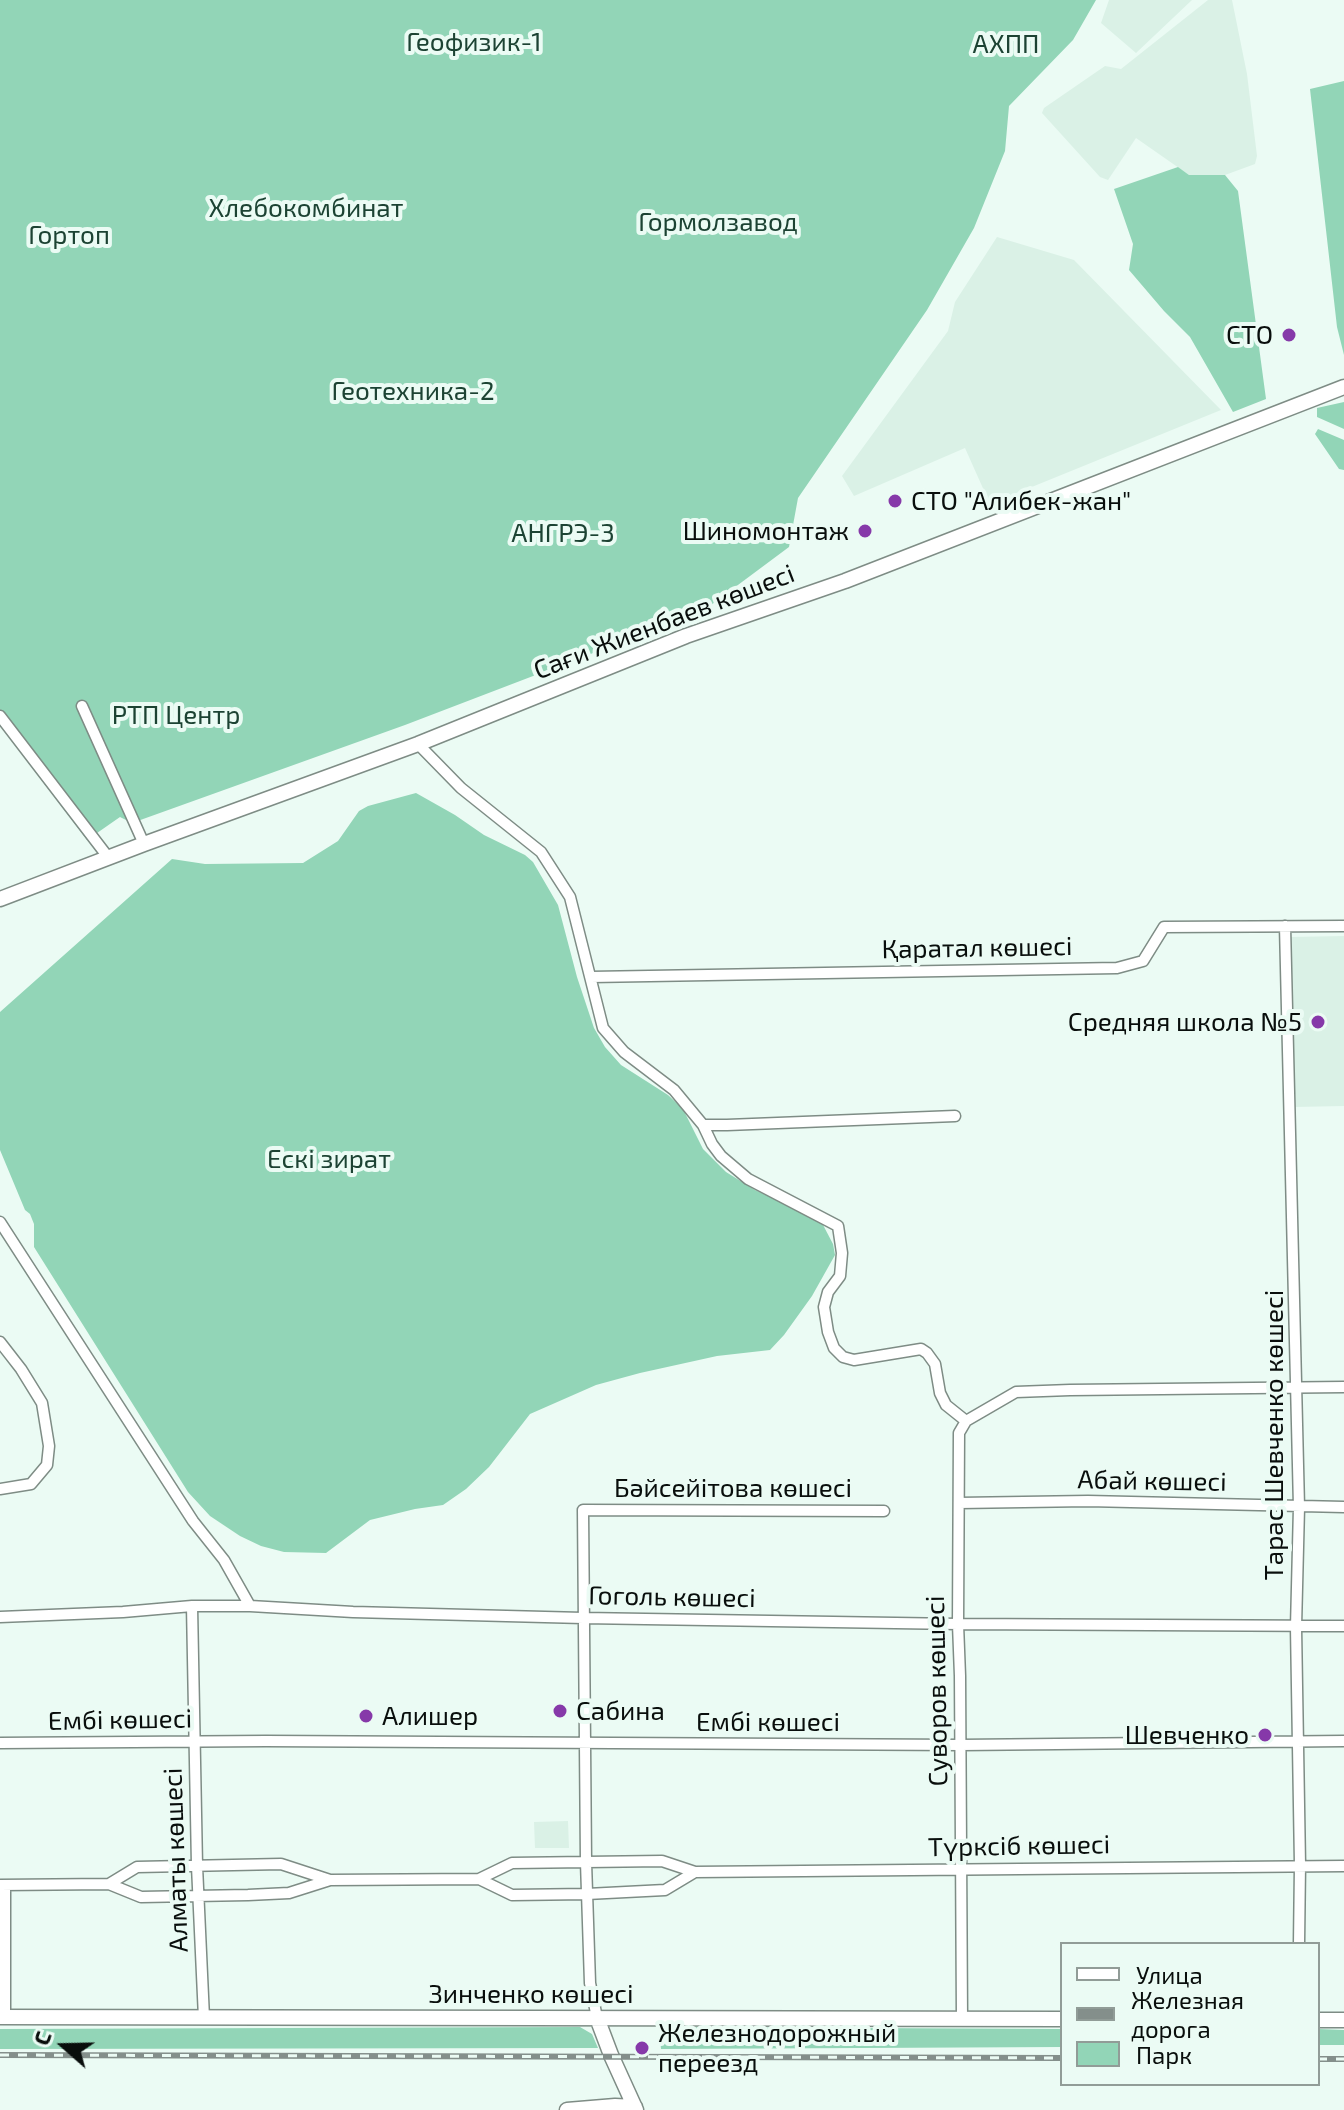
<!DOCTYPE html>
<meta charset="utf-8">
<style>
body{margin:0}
#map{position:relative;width:1344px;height:2110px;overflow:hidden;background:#ebfbf4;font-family:"Exo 2",sans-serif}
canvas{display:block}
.legend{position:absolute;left:1060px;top:1942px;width:260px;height:144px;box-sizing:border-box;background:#ebfbf4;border:2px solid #919c97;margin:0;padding:10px 14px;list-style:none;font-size:24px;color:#090e0c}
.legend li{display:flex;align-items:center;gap:16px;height:40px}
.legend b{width:40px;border:2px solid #919c97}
.north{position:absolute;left:24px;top:2006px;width:80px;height:80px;-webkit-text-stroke:6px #ebfbf4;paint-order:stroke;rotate:290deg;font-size:22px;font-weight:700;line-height:32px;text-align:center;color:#090e0c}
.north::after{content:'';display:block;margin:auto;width:28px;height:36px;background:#090e0c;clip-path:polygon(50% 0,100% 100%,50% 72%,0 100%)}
</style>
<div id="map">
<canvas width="1344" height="2110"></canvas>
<ul class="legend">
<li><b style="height:10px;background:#fff"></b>Улица</li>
<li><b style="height:10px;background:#848f8b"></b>Железная дорога</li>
<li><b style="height:22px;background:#92d5b7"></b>Парк</li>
</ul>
<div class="north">С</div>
</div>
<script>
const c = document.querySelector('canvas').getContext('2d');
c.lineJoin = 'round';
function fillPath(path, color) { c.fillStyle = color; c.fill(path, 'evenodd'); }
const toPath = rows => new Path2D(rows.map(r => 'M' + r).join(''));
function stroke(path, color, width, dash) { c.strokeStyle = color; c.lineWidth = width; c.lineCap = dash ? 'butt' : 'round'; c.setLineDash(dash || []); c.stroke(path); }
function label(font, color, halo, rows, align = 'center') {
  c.font = font + ' "Exo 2",sans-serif'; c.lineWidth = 8; c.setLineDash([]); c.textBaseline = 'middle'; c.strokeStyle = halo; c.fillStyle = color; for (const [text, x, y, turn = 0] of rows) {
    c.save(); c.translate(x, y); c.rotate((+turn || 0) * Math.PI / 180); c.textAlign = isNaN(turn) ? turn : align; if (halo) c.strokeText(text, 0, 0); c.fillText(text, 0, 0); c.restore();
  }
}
fillPath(toPath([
 [1109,0,1192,0,1136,53,1101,23],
 [1208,0,1232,0,1247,74,1257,156,1255,164,1225,175,1189,175,1136,138,1108,180,1100,177,1042,113,1044,108,1105,66,1121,69],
 [997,237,1074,260,1221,410,990,504,965,448,854,496,842,476,948,331,955,302],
 [1344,936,1344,1106,1294,1107,1290,937],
 [568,1821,569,1848,535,1848,534,1822]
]), '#daf1e6');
fillPath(toPath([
 [0,0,1096,0,1073,40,1009,106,1005,151,974,228,927,310,798,498,789,547,703,611,405,725,132,823,120,817,87,840,0,725],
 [1344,81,1344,355,1337,327,1310,89],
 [1178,167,1189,175,1225,175,1238,191,1266,399,1233,412,1190,337,1164,311,1129,270,1133,244,1114,189],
 [1344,402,1344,429,1317,417,1317,408],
 [1318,429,1344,440,1344,470,1339,469,1315,434],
 [416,793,455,815,484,835,525,855,533,862,558,905,577,977,594,1028,605,1047,621,1065,668,1095,683,1109,703,1149,726,1172,755,1190,800,1211,822,1223,833,1244,835,1255,812,1296,784,1335,770,1350,717,1356,640,1373,596,1385,530,1414,489,1467,466,1489,443,1505,415,1509,370,1520,326,1553,284,1552,261,1546,240,1536,210,1516,188,1492,34,1247,34,1224,30,1214,25,1210,0,1150,0,1012,172,859,205,864,303,863,338,841,359,811,368,806],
 [580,2027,592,2034,598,2048,0,2049,0,2029],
 [659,2027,1062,2029,1062,2047,661,2049],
 [1318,2029,1344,2030,1344,2045,1318,2045]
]), '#92d5b7');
const street = toPath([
 [82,706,144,844],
 [0,716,108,857],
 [418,744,461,788,541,852,570,897,603,1028,624,1052,674,1090,703,1125,712,1144,721,1156,748,1179,838,1226,842,1253,840,1276,828,1292,824,1307,828,1332,834,1348,843,1357,854,1360,921,1349,927,1353,935,1364,940,1393,946,1405,966,1421],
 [1285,926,1299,1507,1296,1627,1300,1865,1299,1944],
 [591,977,1117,968,1143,961,1164,927,1344,926],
 [703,1125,727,1125,955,1116],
 [0,1222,193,1521,224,1560,250,1606],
 [0,1342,21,1369,42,1403,49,1446,47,1465,31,1484,0,1489],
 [959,1503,1088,1501,1344,1507],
 [192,1606,197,1866,204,2018],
 [0,1617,123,1612,192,1606,250,1606,353,1612,583,1618,958,1624,1344,1626],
 [0,1743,266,1741,961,1745,1344,1741],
 [479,1879,512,1895,587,1894,665,1890,695,1872],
 [109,1884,137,1867,281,1864,330,1880],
 [0,1885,109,1884,141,1897,248,1895,289,1893,330,1880,479,1879,512,1863,586,1862,662,1861,695,1872,1344,1866],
 [5,1885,5,2017],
 [597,2018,590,1983,586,1862,583,1510,884,1511],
 [962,2019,960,1676,958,1624,959,1433,966,1421,1016,1392,1070,1390,1344,1387]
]);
const secondary = toPath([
 [0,899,144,844,418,744,686,636,845,581,1344,387],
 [0,2017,1062,2019],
 [597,2018,611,2055,636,2110],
 [1318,2020,1344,2020],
 [567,2110,615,2106,635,2107]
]);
stroke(street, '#7e8c85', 13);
stroke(secondary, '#7e8c85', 17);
stroke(street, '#fff', 10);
stroke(secondary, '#fff', 14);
const rail = toPath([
 [0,2055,1062,2058],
 [1318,2059,1344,2059]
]);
stroke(rail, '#848f8b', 6);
stroke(rail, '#ebfbf4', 3, [9]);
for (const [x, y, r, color] of [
 [1289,335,8,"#8639a9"],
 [895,501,8,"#8639a9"],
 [865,531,8,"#8639a9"],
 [1318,1022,8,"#8639a9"],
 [560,1711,8,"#8639a9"],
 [366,1716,8,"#8639a9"],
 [1265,1735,8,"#8639a9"],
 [642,2048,8,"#8639a9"]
]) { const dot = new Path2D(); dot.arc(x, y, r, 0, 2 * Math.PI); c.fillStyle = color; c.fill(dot); stroke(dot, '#ebfbf4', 3); }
label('26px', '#1c4333', '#ebfbf4', [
 ["Геофизик-1",474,42],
 ["АХПП",1006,44],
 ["Хлебокомбинат",306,208],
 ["Гормолзавод",718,222],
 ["Гортоп",69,235],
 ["Геотехника-2",413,391],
 ["АНГРЭ-3",563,533],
 ["РТП Центр",176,715],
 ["Ескі зират",329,1159]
]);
label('26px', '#090e0c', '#ebfbf4', [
 ["СТО",1273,335],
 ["СТО \"Алибек-жан\"",911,501,"left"],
 ["Шиномонтаж",849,531],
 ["Средняя школа №5",1302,1022],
 ["Сабина",576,1711,"left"],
 ["Алишер",382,1716,"left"],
 ["Шевченко",1249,1735],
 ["Железнодорожный",658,2033,"left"],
 ["переезд",658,2063,"left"]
], 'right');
label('26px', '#090e0c', '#ebfbf4', [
 ["Сағи Жиенбаев көшесі",664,622,-21],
 ["Қаратал көшесі",977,948,-1],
 ["Тарас Шевченко көшесі",1274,1435,-90],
 ["Абай көшесі",1152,1481,1],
 ["Бәйсейітова көшесі",733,1488],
 ["Гоголь көшесі",672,1597,1],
 ["Суворов көшесі",937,1691,-91],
 ["Ембі көшесі",120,1720,-1],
 ["Ембі көшесі",768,1722],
 ["Түрксіб көшесі",1019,1846,-1],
 ["Алматы көшесі",176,1860,-92],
 ["Зинченко көшесі",531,1994]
]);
</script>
